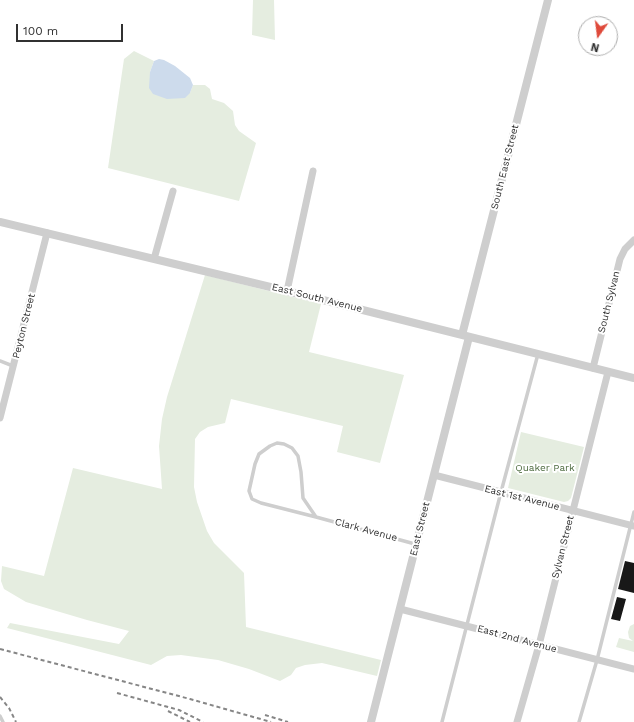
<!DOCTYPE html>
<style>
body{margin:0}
#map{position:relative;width:634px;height:722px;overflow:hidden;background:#fff;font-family:"Work Sans",sans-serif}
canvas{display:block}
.north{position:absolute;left:578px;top:16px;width:40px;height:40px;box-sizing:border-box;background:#fff;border:1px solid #adadad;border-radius:50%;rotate:194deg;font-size:11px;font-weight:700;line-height:16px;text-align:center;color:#313131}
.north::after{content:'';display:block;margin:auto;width:14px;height:18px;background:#df4a3b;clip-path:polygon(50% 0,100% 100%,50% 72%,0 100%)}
.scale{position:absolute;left:16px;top:24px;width:107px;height:18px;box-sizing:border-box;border:2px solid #313131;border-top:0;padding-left:5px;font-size:12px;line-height:14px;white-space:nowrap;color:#313131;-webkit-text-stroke:3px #fff;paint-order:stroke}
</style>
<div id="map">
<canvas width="634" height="722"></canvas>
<div class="north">N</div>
<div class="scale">100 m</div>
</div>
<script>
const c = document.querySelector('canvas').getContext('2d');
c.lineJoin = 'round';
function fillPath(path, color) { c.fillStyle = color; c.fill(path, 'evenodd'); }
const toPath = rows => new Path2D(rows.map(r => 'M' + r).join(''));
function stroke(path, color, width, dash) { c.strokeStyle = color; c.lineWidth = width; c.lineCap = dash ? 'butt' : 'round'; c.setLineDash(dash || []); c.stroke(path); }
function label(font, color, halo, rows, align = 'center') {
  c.font = font + ' "Work Sans",sans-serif'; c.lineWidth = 4; c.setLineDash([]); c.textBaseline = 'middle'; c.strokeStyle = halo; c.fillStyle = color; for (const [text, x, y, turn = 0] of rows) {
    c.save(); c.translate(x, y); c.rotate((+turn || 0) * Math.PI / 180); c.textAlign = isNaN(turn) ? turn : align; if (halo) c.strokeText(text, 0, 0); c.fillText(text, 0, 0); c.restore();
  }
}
fillPath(toPath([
 [253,0,274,0,275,40,252,35],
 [134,51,154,61,150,72,190,93,193,85,205,85,210,89,212,99,224,103,233,111,235,125,239,131,256,143,239,201,108,168,124,59],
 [205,275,321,304,309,352,404,375,380,463,337,452,343,426,231,399,225,423,208,427,200,432,195,439,194,487,197,502,207,531,214,543,244,573,246,627,381,660,377,676,322,663,305,665,296,668,291,675,280,681,249,669,218,660,181,655,167,656,151,665,7,628,10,623,119,644,129,631,87,620,26,602,4,589,1,581,2,566,44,576,73,468,162,489,159,446,162,419,167,397],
 [521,432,584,447,571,498,568,501,564,502,508,488],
 [634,624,634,652,616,647,619,638,633,641,629,638,628,632,630,626]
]), '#e5ede0');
fillPath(toPath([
 [159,59,164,60,175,66,190,78,193,85,190,93,185,98,167,99,153,94,149,88,150,72,154,61]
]), '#cddbec');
fillPath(toPath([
 [625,561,634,563,634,593,618,589],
 [617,597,626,599,620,621,611,619]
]), '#181818');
stroke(toPath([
 [0,361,13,366],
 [277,443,284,444,292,448,298,456,301,472,303,498,316,517,261,503,252,499,249,491,255,464,259,454,270,446,277,443],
 [316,517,415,544],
 [0,716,3,722],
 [442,722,501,492,538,354],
 [579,722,597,660,634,512]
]), '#cecece', 3.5);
stroke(toPath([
 [154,259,173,191],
 [287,291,313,171],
 [593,368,620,259,625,249,634,240],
 [0,418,47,233],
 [434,475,634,526],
 [400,609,634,669],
 [517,722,539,645,608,372]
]), '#cecece', 7);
stroke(toPath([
 [0,222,287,291,634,378],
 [462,335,548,0],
 [371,722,469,337]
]), '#cecece', 8);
stroke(toPath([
 [0,649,190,699,271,722],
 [117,693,179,710,203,722],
 [0,697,9,708,16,722],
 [168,711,190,722],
 [265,715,288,722]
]), '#868686', 2, [4, 3]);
label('10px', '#313131', '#fff', [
 ["South East Street",505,167,-76],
 ["East South Avenue",317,298,14],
 ["South Sylvan",609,302,-76],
 ["Peyton Street",24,326,-76],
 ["East 1st Avenue",522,498,14],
 ["East Street",420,529,-76],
 ["Clark Avenue",366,530,15],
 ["Sylvan Street",563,547,-76],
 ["East 2nd Avenue",517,639,15]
]);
label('10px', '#4d6b3f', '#fff', [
 ["Quaker Park",545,468]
]);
</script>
